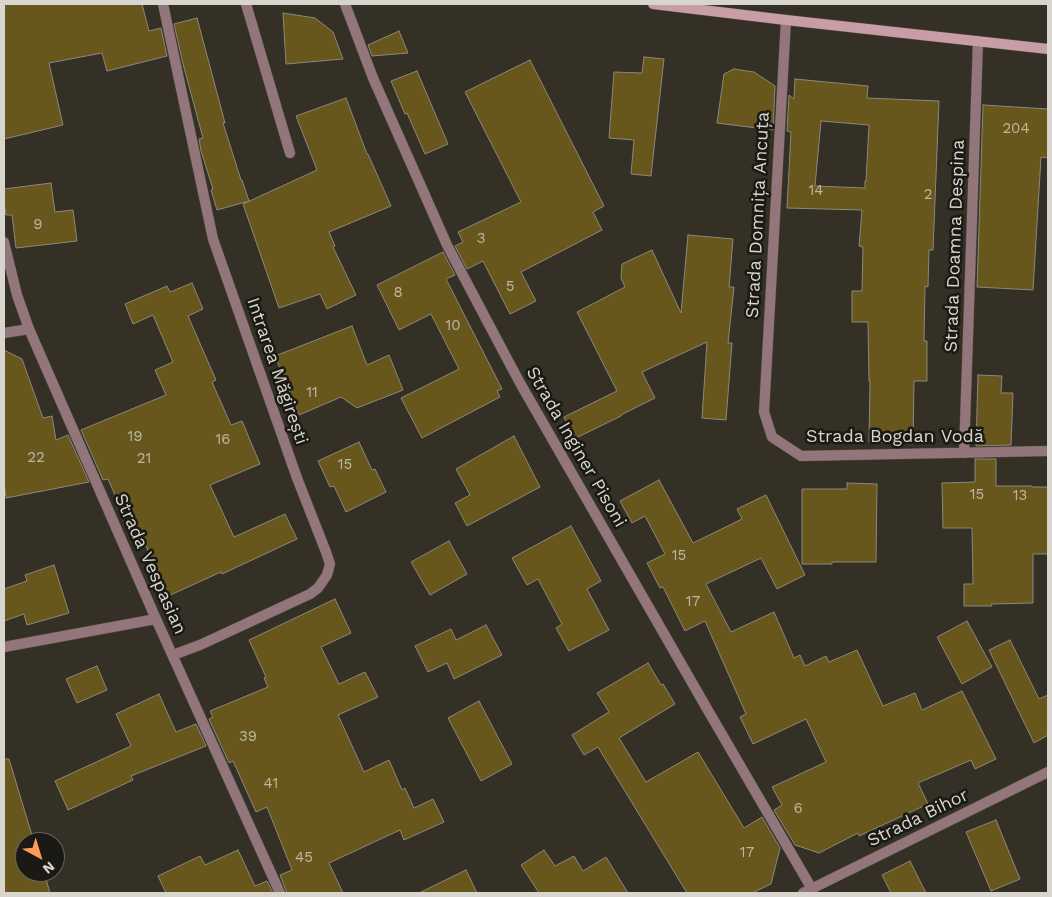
<!DOCTYPE html>
<meta charset="utf-8">
<style>
body{margin:0}
#map{position:relative;width:1052px;height:897px;overflow:hidden;background:#343025;font-family:"Work Sans",sans-serif}
canvas{display:block}
.frame{position:absolute;inset:0;border:5px solid #d7d5ce;pointer-events:none}
.north{position:absolute;left:15px;top:832px;width:50px;height:50px;box-sizing:border-box;background:#1a1913;border:1px solid #66645e;border-radius:50%;rotate:141deg;font-size:14px;font-weight:700;line-height:20px;text-align:center;color:#d7d5ce}
.north::after{content:'';display:block;margin:auto;width:18px;height:22px;background:#fe9b59;clip-path:polygon(50% 0,100% 100%,50% 72%,0 100%)}
</style>
<div id="map">
<canvas width="1052" height="897"></canvas>
<div class="frame"></div>
<div class="north">N</div>
</div>
<script>
const c = document.querySelector('canvas').getContext('2d');
c.lineJoin = 'round';
function fillPath(path, color) { c.fillStyle = color; c.fill(path, 'evenodd'); }
const toPath = rows => new Path2D(rows.map(r => 'M' + r).join(''));
function stroke(path, color, width, dash) { c.strokeStyle = color; c.lineWidth = width; c.lineCap = dash ? 'butt' : 'round'; c.setLineDash(dash || []); c.stroke(path); }
function label(font, color, halo, rows, align = 'center') {
  c.font = font + ' "Work Sans",sans-serif'; c.lineWidth = 5; c.setLineDash([]); c.textBaseline = 'middle'; c.strokeStyle = halo; c.fillStyle = color; for (const [text, x, y, turn = 0] of rows) {
    c.save(); c.translate(x, y); c.rotate((+turn || 0) * Math.PI / 180); c.textAlign = isNaN(turn) ? turn : align; if (halo) c.strokeText(text, 0, 0); c.fillText(text, 0, 0); c.restore();
  }
}
const building = toPath([
 [4,4,142,4,149,31,161,28,167,56,107,71,102,53,49,63,63,125,4,139,4,4],
 [283,13,315,18,333,32,343,59,286,64,283,13],
 [197,18,225,123,223,123,241,180,242,180,249,201,217,210,211,190,213,189,201,151,199,139,203,138,183,64,174,24,197,18],
 [399,31,408,53,372,56,368,45,399,31],
 [644,57,664,59,651,176,631,174,634,140,609,138,614,72,642,73,644,57],
 [530,60,604,206,593,212,602,230,521,272,536,301,510,314,483,261,467,269,455,246,463,242,458,232,521,202,465,92,530,60],
 [734,69,754,72,775,86,773,130,717,123,724,74,734,69],
 [417,71,448,144,425,154,407,113,405,114,391,81,417,71],
 [795,79,868,86,867,98,939,101,933,250,929,250,928,287,925,286,924,341,927,341,927,381,914,381,913,444,869,442,870,381,869,381,868,322,852,322,852,291,862,291,863,247,859,246,862,210,787,208,791,132,787,131,789,95,794,99,795,79],
 [821,121,869,125,866,181,865,181,865,188,815,186,821,121],
 [346,98,367,154,368,154,391,206,329,232,335,246,333,247,356,295,327,309,320,294,279,308,243,204,317,170,296,116,346,98],
 [983,105,1048,109,1048,158,1041,157,1033,290,977,287,983,105],
 [51,183,55,212,73,210,77,241,16,248,12,215,6,215,4,202,4,189,51,183],
 [688,235,733,239,729,287,734,287,728,343,732,343,726,420,702,418,707,342,642,372,655,398,621,415,621,416,574,439,564,417,617,391,577,312,625,287,621,278,622,264,652,250,681,313,688,235],
 [443,252,455,275,446,279,502,389,497,391,500,397,422,438,401,398,459,369,431,314,399,330,377,285,443,252],
 [192,283,203,309,188,316,216,380,212,382,231,425,242,421,260,464,210,485,234,537,285,514,297,539,222,574,221,572,166,597,157,579,160,578,142,537,139,538,128,513,124,515,108,479,103,480,81,430,166,395,155,370,173,362,153,315,133,324,125,304,167,286,170,292,192,283],
 [352,326,367,365,389,355,403,390,357,408,341,397,299,415,275,356,352,326],
 [4,350,22,359,43,418,52,416,56,440,68,435,89,482,6,498,4,481,4,350],
 [978,375,1002,376,1001,393,1013,393,1011,445,976,446,978,375],
 [514,436,540,487,467,526,455,503,470,495,456,469,514,436],
 [359,442,372,470,375,469,386,492,346,512,334,486,330,487,318,461,359,442],
 [975,459,996,459,996,486,1032,486,1032,487,1048,487,1048,554,1033,554,1033,603,991,604,992,606,964,606,964,584,973,584,972,528,943,528,942,483,975,482,975,459],
 [659,480,693,543,742,519,737,509,766,495,805,575,777,589,761,558,706,584,731,632,774,612,794,658,800,655,805,666,826,656,829,662,857,650,883,706,915,693,922,710,962,691,996,759,975,769,971,760,918,783,928,804,859,836,858,833,819,853,795,845,774,810,782,805,772,787,826,762,806,719,753,744,740,717,746,714,705,621,685,631,663,587,660,588,647,563,665,554,645,516,632,523,620,501,659,480],
 [847,483,877,484,876,562,832,562,832,564,802,564,802,489,847,489,847,483],
 [571,526,601,581,587,589,609,630,569,651,556,628,562,624,538,579,527,585,512,558,571,526],
 [449,541,467,574,430,595,411,562,449,541],
 [54,565,69,613,27,625,24,614,4,621,4,589,27,581,25,575,54,565],
 [335,599,351,633,321,647,339,684,365,672,378,697,338,715,364,772,389,760,402,790,405,788,414,808,433,799,444,822,404,840,400,830,329,863,343,893,287,893,280,875,292,870,267,807,256,812,233,761,229,763,209,719,213,717,210,711,268,687,264,678,266,677,249,640,335,599],
 [967,621,992,667,962,684,937,637,967,621],
 [486,625,502,655,454,679,447,663,428,672,415,646,451,629,456,640,486,625],
 [1010,640,1039,699,1048,695,1048,735,1034,743,989,650,1010,640],
 [648,663,661,685,663,684,675,704,619,738,646,782,698,752,744,828,762,817,780,848,771,884,752,893,687,893,598,747,584,755,572,735,609,712,597,693,648,663],
 [97,666,107,690,77,703,66,679,97,666],
 [159,694,176,732,196,724,206,746,131,776,133,780,68,810,55,781,131,746,116,714,159,694],
 [479,701,512,764,481,781,448,718,479,701],
 [4,759,9,759,34,842,25,842,25,872,44,872,50,893,4,893,4,759],
 [996,820,1020,879,991,891,966,832,996,820],
 [238,850,255,886,267,881,273,893,166,893,158,876,200,856,205,865,238,850],
 [544,850,555,866,574,856,583,871,606,857,628,893,539,893,521,865,544,850],
 [910,861,926,893,891,893,882,875,910,861],
 [466,870,477,893,419,893,466,870]
]);
fillPath(building, '#68571d');
stroke(building, '#8d887b', 1);
const minor = toPath([
 [163,4,213,239,297,478,326,552,330,564,327,575,318,588,310,594,200,645,173,655],
 [246,4,290,153],
 [345,4,373,78,447,245,486,319,520,383,706,707,812,889],
 [786,20,764,412,772,437,801,456,1048,451],
 [4,242,17,295,29,329,156,619,280,893],
 [4,333,29,329],
 [964,453,978,41],
 [4,647,156,619],
 [803,893,1048,772]
]);
const secondary = toPath([
 [653,4,786,20,1048,49]
]);
stroke(minor, '#514e43', 11);
stroke(secondary, '#514e43', 11);
stroke(minor, '#92767b', 10);
stroke(secondary, '#c99da5', 10);
label('15px', '#bbb6a2', null, [
 ["204",1016,129],
 ["14",816,191],
 ["2",928,195],
 ["9",38,225],
 ["3",481,239],
 ["5",510,287],
 ["8",398,293],
 ["10",453,326],
 ["11",312,393],
 ["19",135,437],
 ["16",223,440],
 ["22",36,458],
 ["21",144,459],
 ["15",345,465],
 ["15",977,495],
 ["13",1020,496],
 ["15",679,556],
 ["17",693,602],
 ["39",248,737],
 ["41",271,784],
 ["6",798,809],
 ["17",747,853],
 ["45",304,858]
]);
label('18px', '#d7d5ce', '#1a1913', [
 ["Strada Domnița Ancuța",758,215,-87],
 ["Strada Doamna Despina",955,246,-88],
 ["Intrarea Măgirești",277,371,71],
 ["Strada Bogdan Vodă",895,437],
 ["Strada Inginer Pisoni",576,447,60],
 ["Strada Vespasian",150,564,66],
 ["Strada Bihor",918,818,-26]
]);
</script>
